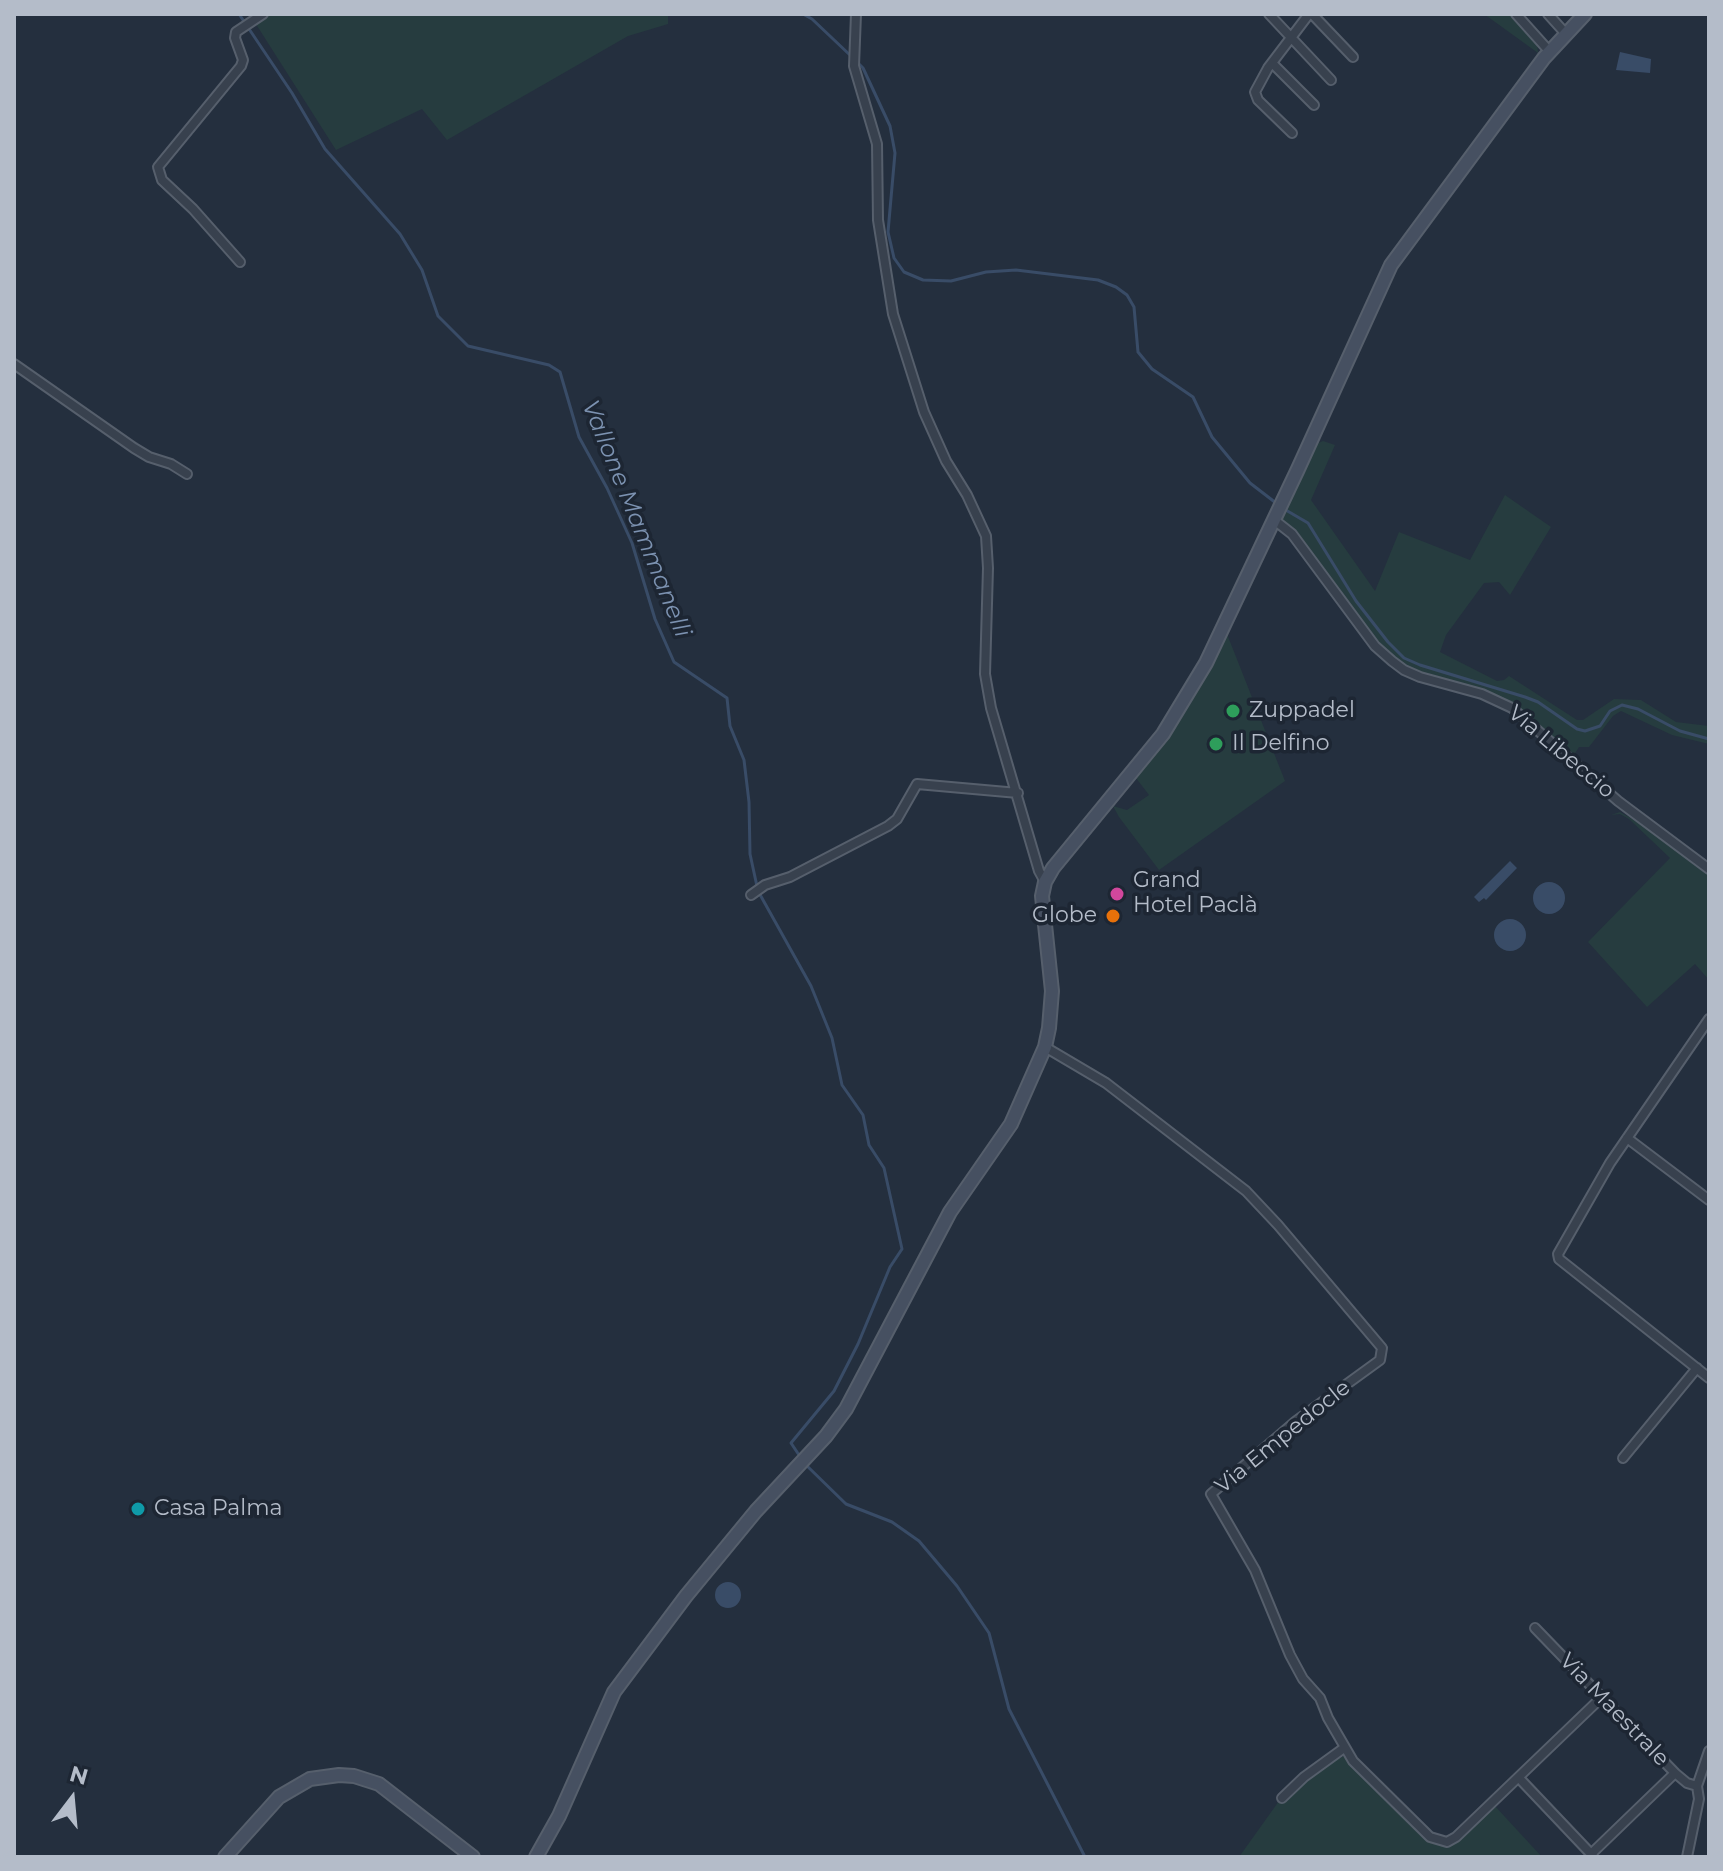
<!DOCTYPE html>
<meta charset="utf-8">
<style>
body{margin:0}
#map{position:relative;width:1723px;height:1871px;overflow:hidden;background:#242f3e;font-family:Montserrat,sans-serif}
canvas{display:block}
.frame{position:absolute;inset:0;border:16px solid #b4bcc9;pointer-events:none}
.north{position:absolute;left:32px;top:1759px;width:80px;height:80px;-webkit-text-stroke:6px #1d2633;paint-order:stroke;rotate:16deg;font-size:22px;font-weight:700;line-height:32px;text-align:center;color:#b4bcc9}
.north::after{content:'';display:block;margin:auto;width:28px;height:36px;background:#b4bcc9;clip-path:polygon(50% 0,100% 100%,50% 72%,0 100%)}
</style>
<div id="map">
<canvas width="1723" height="1871"></canvas>
<div class="frame"></div>
<div class="north">N</div>
</div>
<script>
const c = document.querySelector('canvas').getContext('2d');
c.lineJoin = 'round';
function fillPath(path, color) { c.fillStyle = color; c.fill(path, 'evenodd'); }
const toPath = rows => new Path2D(rows.map(r => 'M' + r).join(''));
function stroke(path, color, width, dash) { c.strokeStyle = color; c.lineWidth = width; c.lineCap = dash ? 'butt' : 'round'; c.setLineDash(dash || []); c.stroke(path); }
function label(font, color, halo, rows, align = 'center') {
  c.font = font + ' Montserrat,sans-serif'; c.lineWidth = 7; c.setLineDash([]); c.textBaseline = 'middle'; c.strokeStyle = halo; c.fillStyle = color; for (const [text, x, y, turn = 0] of rows) {
    c.save(); c.translate(x, y); c.rotate((+turn || 0) * Math.PI / 180); c.textAlign = isNaN(turn) ? turn : align; if (halo) c.strokeText(text, 0, 0); c.fillText(text, 0, 0); c.restore();
  }
}
fillPath(toPath([
 [268,14,668,14,668,24,628,36,447,140,422,109,336,150,254,21],
 [1484,14,1511,14,1537,43,1538,53],
 [1323,441,1335,445,1311,500,1375,591,1399,532,1470,560,1505,495,1551,527,1510,595,1499,582,1484,583,1446,635,1440,652,1497,681,1504,680,1509,676,1577,720,1583,720,1614,699,1641,700,1676,722,1709,726,1709,744,1672,735,1621,711,1613,716,1589,747,1579,747,1574,755,1525,714,1503,699,1429,677,1396,661,1376,641,1291,527,1280,517,1316,444],
 [1227,634,1285,781,1159,870,1119,817,1113,806,1127,810,1149,795,1136,778,1170,735,1205,676],
 [1620,812,1636,821,1709,873,1709,980,1695,964,1647,1007,1588,942,1670,858,1629,819,1620,814,1611,815],
 [1345,1756,1432,1842,1449,1844,1494,1805,1542,1857,1239,1857,1279,1801,1283,1801,1330,1761]
]), '#263c3f');
fillPath(toPath([
 [1620,52,1651,59,1650,73,1616,70],
 [1510,861,1517,868,1486,900,1484,898,1479,902,1474,897],
 '1533 898a16 16 0 1 1 32 0a16 16 0 1 1-32 0Z',
 '1494 935a16 16 0 1 1 32 0a16 16 0 1 1-32 0Z',
 '715 1595a13 13 0 1 1 26 0a13 13 0 1 1-26 0Z'
]), '#394c67');
stroke(toPath([
 [239,14,292,93,325,149,400,234,422,270,438,316,468,346,549,365,560,372,579,437,607,488,632,543,655,619,674,662,727,698,730,726,744,760,749,802,750,854,758,891,811,986,832,1038,842,1085,863,1115,869,1145,884,1168,902,1249,890,1267,858,1344,834,1391,791,1443,801,1458],
 [803,14,812,19,851,56],
 [857,62,863,68,890,126,895,153,888,232,894,258,904,272,923,280,951,281,986,272,1016,270,1098,280,1116,287,1127,295,1134,307,1138,352,1152,369,1193,397,1212,437,1250,483,1276,503],
 [1284,509,1308,523,1356,601,1388,642,1404,658,1420,665,1525,697,1538,702,1577,729,1585,731,1600,726,1610,711,1622,705,1638,709,1680,731,1709,739],
 [805,1464,846,1504,892,1522,919,1541,957,1586,989,1633,1009,1709,1085,1857]
]), '#394c67', 3);
const street = toPath([
 [856,14,854,66,877,144,878,220,893,314,924,412,946,461,967,495,986,536,988,568,985,674,991,708,1039,871,1045,882],
 [1269,14,1331,80],
 [1312,14,1353,57],
 [1516,14,1550,52],
 [1548,14,1566,34],
 [1273,64,1314,105],
 [1292,133,1258,100,1255,92,1268,68,1309,14],
 [240,262,193,209,162,180,158,167,241,66,243,60,235,38,236,32,263,14],
 [14,364,134,448,149,457,171,464,187,474],
 [1273,519,1292,534,1375,646,1392,661,1404,670,1420,677,1482,694,1512,708,1618,801,1709,869],
 [751,895,765,885,790,877,888,826,897,819,917,784,1018,793],
 [1709,1019,1610,1163,1558,1254,1559,1259,1709,1378],
 [1045,1047,1106,1083,1246,1191,1278,1225,1382,1348,1380,1360,1296,1421,1211,1494,1255,1570,1290,1655,1303,1679,1320,1698,1328,1718,1353,1761,1430,1837,1447,1842,1456,1837,1603,1696],
 [1627,1138,1709,1200],
 [1623,1458,1697,1368],
 [1535,1628,1675,1773,1687,1783,1697,1786],
 [1519,1778,1593,1856],
 [1282,1798,1304,1777,1344,1748],
 [1591,1854,1675,1773],
 [1687,1857,1699,1799,1697,1786,1709,1751]
]);
const secondary = toPath([
 [225,1857,279,1797,310,1779,339,1775,354,1776,379,1784,473,1857],
 [536,1857,559,1816,614,1692,686,1596,756,1511,826,1436,846,1409,950,1212,1011,1124,1045,1047,1049,1028,1052,991,1042,896,1045,882,1053,868,1163,734,1206,663,1298,469,1391,265,1544,58,1585,14]
]);
stroke(street, '#565f6c', 12);
stroke(secondary, '#565f6c', 16);
stroke(street, '#38414e', 8);
stroke(secondary, '#465061', 12);
for (const [x, y, r, color] of [
 [1233,711,8,"#2e9e5b"],
 [1216,744,8,"#2e9e5b"],
 [1117,894,8,"#d1479c"],
 [1113,916,8,"#e8710a"],
 [138,1509,8,"#0f9aa8"]
]) { const dot = new Path2D(); dot.arc(x, y, r, 0, 2 * Math.PI); c.fillStyle = color; c.fill(dot); stroke(dot, '#1d2633', 3); }
label('22px', '#b4bcc9', '#1d2633', [
 ["Zuppadel",1249,711],
 ["Il Delfino",1232,744],
 ["Grand",1133,881],
 ["Hotel Paclà",1133,906],
 ["Globe",1097,916,"right"],
 ["Casa Palma",154,1509]
], 'left');
label('22px', '#b4bcc9', '#1d2633', [
 ["Via Libeccio",1561,752,40],
 ["Via Empedocle",1283,1437,-39],
 ["Via Maestrale",1614,1710,46]
]);
label('italic 24px', '#7c92b1', '#1d2633', [
 ["Vallone Mammanelli",636,519,68]
]);
</script>
